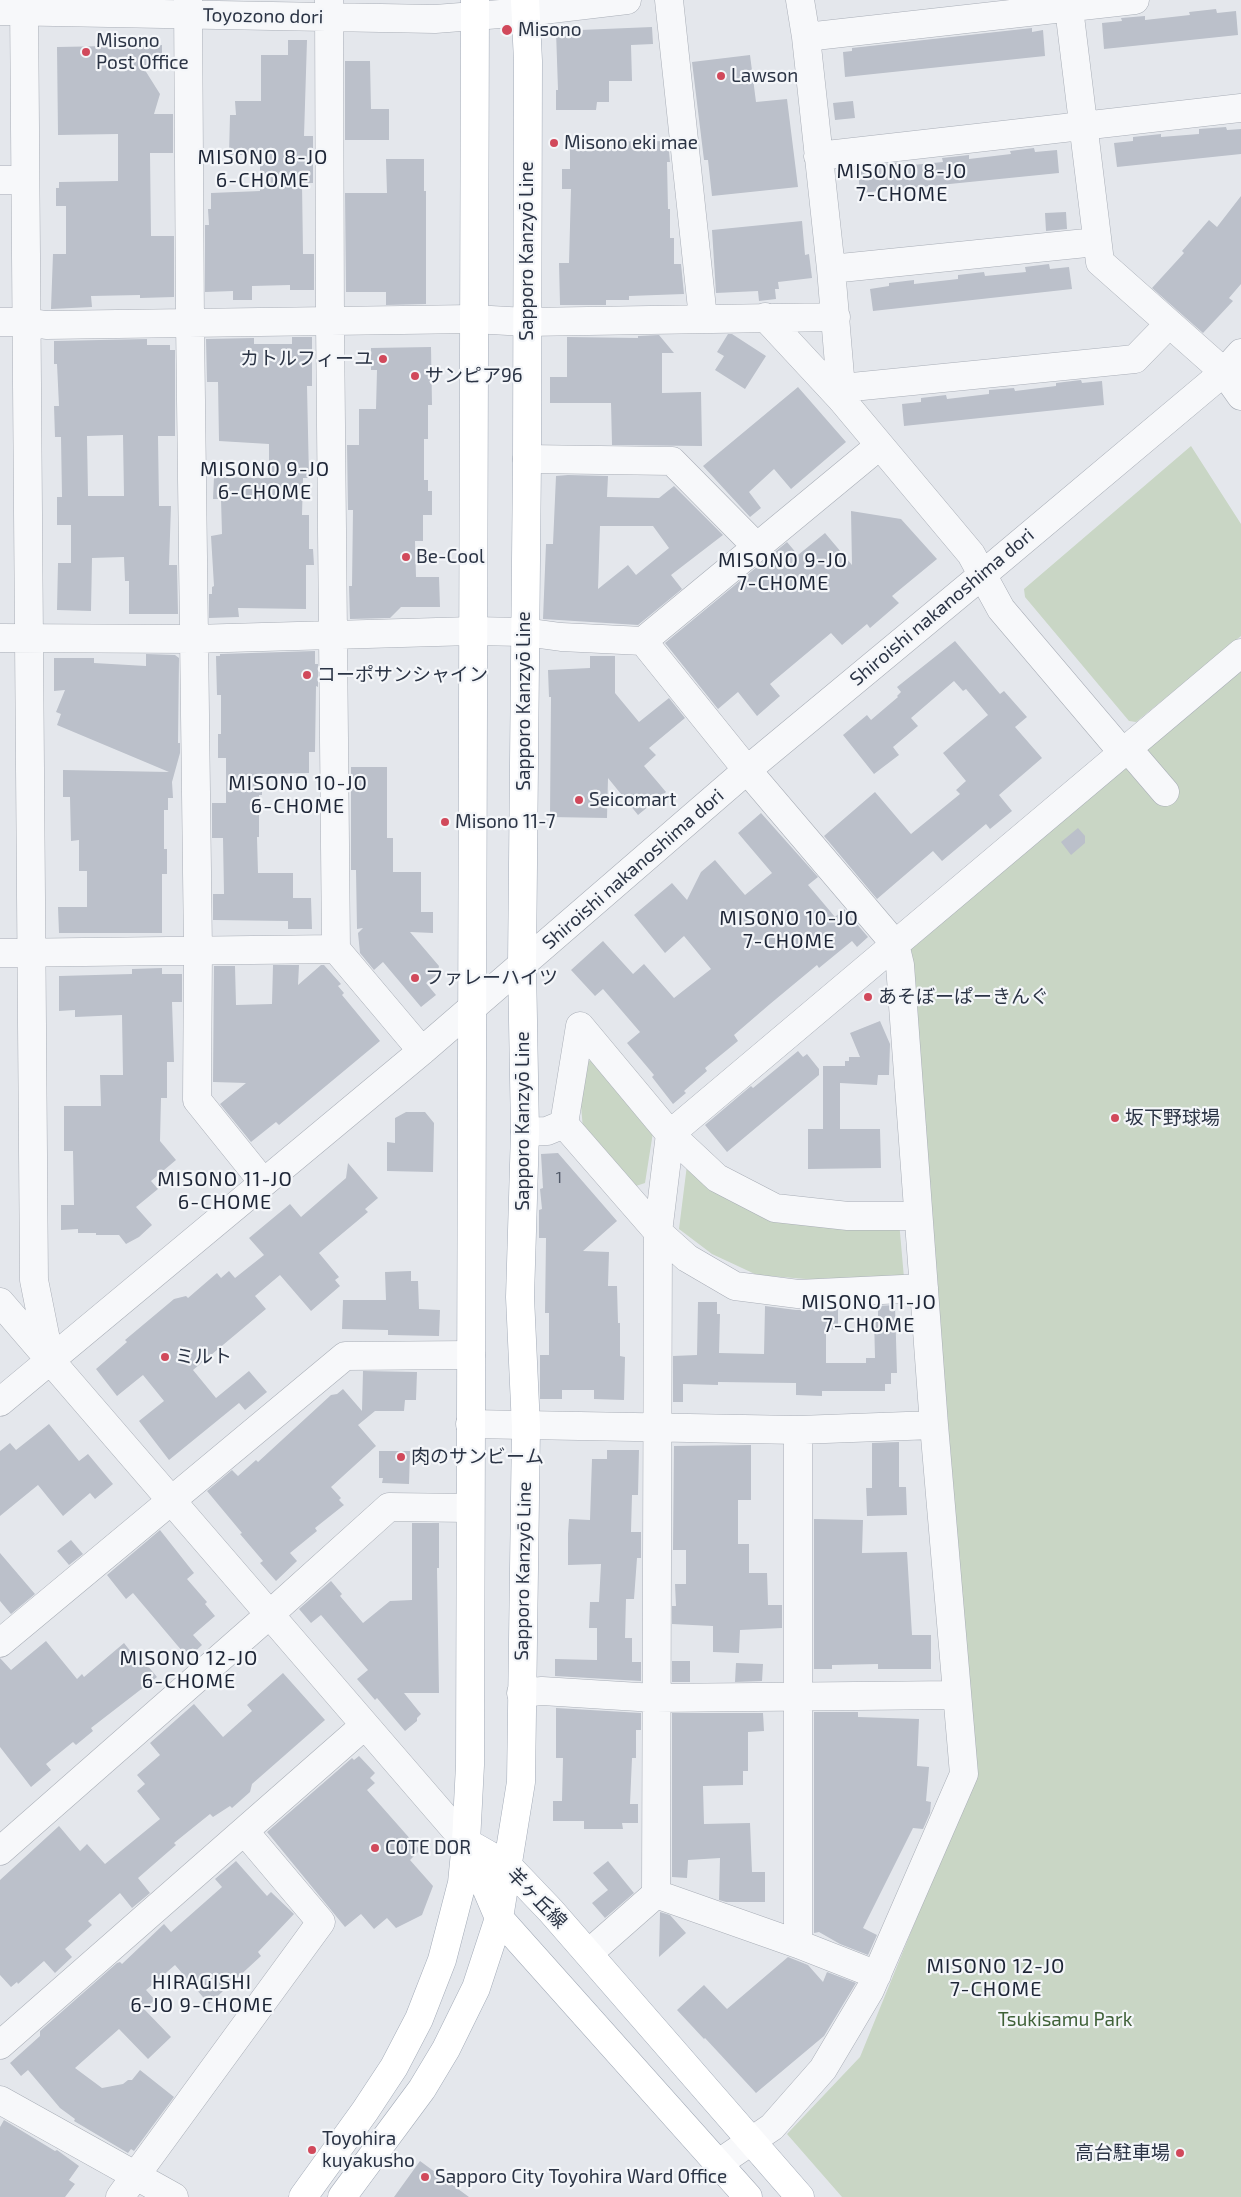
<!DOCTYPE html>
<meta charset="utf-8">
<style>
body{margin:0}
canvas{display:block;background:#e4e7ec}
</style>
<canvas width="1241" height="2197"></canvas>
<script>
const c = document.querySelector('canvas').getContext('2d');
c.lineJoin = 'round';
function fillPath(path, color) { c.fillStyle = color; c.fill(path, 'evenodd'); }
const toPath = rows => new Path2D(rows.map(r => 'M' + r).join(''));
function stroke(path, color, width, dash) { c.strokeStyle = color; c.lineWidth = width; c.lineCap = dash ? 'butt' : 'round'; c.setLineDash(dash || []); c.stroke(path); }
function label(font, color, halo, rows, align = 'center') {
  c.font = font + ' "Exo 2","Noto Sans JP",sans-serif'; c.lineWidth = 4.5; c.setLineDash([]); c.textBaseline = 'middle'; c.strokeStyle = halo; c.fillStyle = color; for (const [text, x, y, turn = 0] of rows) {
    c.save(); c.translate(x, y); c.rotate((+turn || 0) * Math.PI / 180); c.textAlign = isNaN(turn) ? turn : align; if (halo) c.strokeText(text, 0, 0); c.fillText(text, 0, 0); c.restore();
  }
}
fillPath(toPath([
 [1191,446,1241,524,1241,636,1136,722,1129,721,1025,597,1024,589],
 [1241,660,1241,2197,842,2197,787,2134,860,2057,977,1770,908,947],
 [590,1060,600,1061,654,1126,645,1183,630,1188,583,1129,580,1094,582,1070],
 [687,1165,736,1203,899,1221,904,1278,806,1279,757,1275,712,1254,679,1229]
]), '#c9d6c5');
fillPath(toPath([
 [1216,9,1217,13,1236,11,1238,35,1104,49,1102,23,1122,21,1121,18,1145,16,1145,20,1190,15,1189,12],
 [652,27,653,44,631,45,632,81,609,81,609,102,597,102,596,110,556,110,556,90,558,90,556,31],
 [1032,28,1032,32,1043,30,1045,56,845,77,843,52,852,51,852,48],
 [288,40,307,40,304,136,313,136,313,183,302,183,303,254,314,254,314,290,290,290,290,285,252,286,252,300,233,300,233,291,205,292,205,225,209,225,208,209,211,209,211,193,260,191,260,155,229,155,230,115,236,115,235,101,261,101,261,55,288,55],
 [162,45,162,67,143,67,160,94,154,114,173,114,173,153,150,153,151,236,174,236,174,297,140,298,140,295,91,296,92,307,51,309,53,254,66,254,66,206,56,206,56,188,59,188,59,182,118,181,118,134,58,135,57,47],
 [750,55,756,102,787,99,798,187,712,196,708,160,704,160,692,62],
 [345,61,370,61,371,109,389,109,389,140,345,140],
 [853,101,855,118,835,120,833,103],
 [1226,127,1227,130,1241,129,1241,154,1117,167,1114,143,1133,141,1133,137,1161,134,1161,137,1199,134,1199,129],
 [668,141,670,162,667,162,668,209,670,209,670,238,674,238,674,264,681,264,684,294,629,296,629,300,606,300,606,305,560,305,559,263,569,263,571,189,562,189,562,169,570,169,570,142],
 [1034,148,1035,152,1057,150,1059,173,860,193,858,171,876,169,876,165,901,162,902,166,943,162,942,158,969,155,969,159,1011,154,1010,151],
 [386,159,424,159,424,191,426,191,426,304,386,305,386,292,346,292,345,193,387,193],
 [1241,196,1241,284,1229,298,1233,301,1203,333,1152,288,1184,253,1182,251,1209,220,1217,227],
 [1066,212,1067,229,1046,231,1045,213],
 [802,221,805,255,809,254,812,278,778,282,779,289,775,289,776,299,759,301,758,291,716,293,712,230],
 [1049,264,1050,269,1069,267,1072,289,873,311,870,289,889,286,889,283,914,280,914,284,958,279,958,275,984,272,985,276,1026,272,1025,267],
 [728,334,732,334,766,356,745,389,715,370,724,356,717,352],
 [659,335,674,353,662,353,662,393,701,392,702,446,612,445,611,403,550,403,550,377,567,377,567,337,638,338,638,336],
 [292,337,312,337,312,386,307,386,309,478,303,478,302,515,309,515,309,549,313,549,314,565,306,565,306,609,238,608,239,617,209,618,209,594,212,594,212,587,214,586,211,536,222,534,221,499,213,499,214,477,269,478,269,444,219,441,218,382,207,382,206,339,254,338,254,344,292,344],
 [147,339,147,345,170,345,170,350,175,350,175,436,158,436,159,506,171,506,169,565,177,565,178,614,129,614,129,581,125,581,124,557,92,558,91,611,57,610,58,563,71,563,71,525,57,525,57,497,62,497,61,437,55,437,54,406,59,406,57,364,54,364,54,341],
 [123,435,124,496,88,496,87,436],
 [431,347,432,405,428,405,428,439,424,439,424,480,428,480,428,491,432,491,432,515,423,515,423,541,415,541,416,577,439,577,440,607,401,607,390,618,350,619,349,586,352,586,353,510,348,510,347,445,359,445,359,409,376,409,377,370,371,370,371,348],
 [1081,380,1082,383,1102,381,1104,405,904,426,902,404,921,402,921,398,946,395,947,399,989,394,989,390,1014,388,1015,391,1056,386,1056,383],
 [798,387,846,442,791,489,774,469,749,492,761,508,750,517,703,466],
 [568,475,608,476,607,497,659,498,674,486,723,535,671,575,682,589,638,625,543,619,546,544,553,544,556,476],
 [600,526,653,526,669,548,636,575,628,565,598,589],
 [851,511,901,519,937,559,892,596,899,603,870,628,867,624,842,645,831,633,770,684,780,696,757,716,738,692,718,709,665,643,787,542,798,555,825,533,852,565],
 [955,641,1000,694,1004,691,1027,717,1015,727,1042,758,999,795,1012,811,990,829,986,824,942,861,933,851,877,899,824,836,875,792,911,834,960,794,956,790,966,781,943,753,988,715,966,689,963,691,954,681,911,718,918,726,893,747,899,755,874,774,843,735,867,715,871,720,898,697,897,696,901,692,897,687],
 [315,651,315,664,318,664,318,687,316,686,315,752,309,752,309,773,262,774,262,795,259,795,259,837,257,837,258,873,293,873,293,898,311,898,312,929,288,929,288,921,213,920,213,894,224,894,223,838,212,838,212,803,226,803,226,758,218,758,218,734,221,734,221,695,217,695,216,656,220,656,220,654],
 [146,654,175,655,179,658,178,743,180,743,180,753,172,782,173,798,168,798,168,810,164,810,164,849,167,849,167,874,162,874,162,933,59,933,58,907,87,907,87,871,79,871,79,840,71,841,70,797,63,797,63,770,169,772,57,725,61,714,56,712,65,690,54,691,54,658,94,658,94,663,146,666],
 [590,656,615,656,615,693,639,722,669,698,685,718,649,748,656,755,644,766,666,792,638,815,608,778,607,818,550,817,551,697,549,697,548,670,590,668],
 [351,767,387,767,387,838,393,838,393,872,421,872,421,912,433,912,433,933,410,932,439,966,437,975,426,983,436,995,421,1007,383,962,374,970,360,953,358,933,363,928,357,929,356,870,351,870],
 [761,813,818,877,808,885,835,917,844,909,868,937,857,947,852,941,819,968,817,965,770,1004,734,1035,738,1041,705,1068,707,1071,684,1091,686,1093,673,1104,652,1077,654,1075,627,1043,640,1032,603,989,595,996,571,970,603,941,633,974,644,964,674,998,711,969,684,936,665,953,634,915,672,883,687,900,701,872,715,860,745,895,772,873,738,833],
 [1078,828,1085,836,1085,843,1071,855,1061,842],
 [273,965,299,965,298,985,321,965,324,965,341,984,338,986,344,993,342,995,380,1041,279,1125,276,1122,251,1142,220,1104,246,1083,213,1082,214,966,235,966,236,1005,272,1004],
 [162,968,162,974,182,974,182,1002,172,1002,174,1062,167,1062,167,1098,161,1098,160,1141,176,1160,151,1181,158,1189,136,1207,152,1225,139,1237,126,1244,119,1235,96,1235,96,1233,78,1233,78,1229,61,1230,61,1205,74,1205,73,1151,64,1151,64,1106,101,1106,100,1075,123,1075,122,1015,75,1017,75,1010,59,1011,59,976,132,974,132,969],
 [880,1021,890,1044,889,1075,878,1075,877,1085,840,1083,840,1129,880,1129,881,1168,808,1169,808,1129,823,1129,823,1066,845,1066,845,1061,849,1061,849,1057,860,1057,850,1033],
 [798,1051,803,1057,807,1054,819,1069,819,1075,727,1152,705,1125,751,1086,753,1088],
 [406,1112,425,1112,434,1123,433,1172,387,1171,387,1142,395,1143,395,1118],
 [558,1153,617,1221,583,1251,609,1252,608,1286,617,1286,618,1323,620,1323,620,1356,625,1357,624,1400,594,1399,594,1390,562,1390,562,1399,540,1399,540,1355,549,1355,549,1313,545,1313,546,1238,539,1238,539,1210,542,1209,540,1189,543,1188,541,1154],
 [348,1163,378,1198,365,1209,368,1212,319,1253,339,1277,335,1280,340,1286,311,1311,280,1275,255,1296,266,1309,193,1370,216,1398,249,1371,267,1392,245,1410,239,1403,169,1460,139,1421,164,1401,143,1375,117,1396,96,1369,127,1342,125,1340,174,1299,186,1296,188,1298,217,1273,221,1278,229,1271,235,1278,264,1255,249,1238,290,1204,301,1217,346,1178],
 [411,1271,411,1281,418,1281,419,1309,440,1310,439,1336,388,1335,388,1330,342,1329,343,1300,386,1300,385,1272],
 [698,1302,717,1302,717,1314,720,1314,719,1353,764,1354,765,1306,796,1310,838,1309,838,1329,826,1330,826,1363,866,1363,866,1358,875,1358,874,1317,878,1317,878,1306,895,1305,897,1373,891,1373,891,1384,885,1384,885,1391,822,1391,822,1396,796,1395,796,1383,718,1382,718,1385,683,1384,683,1402,673,1402,673,1356,697,1355],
 [363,1371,417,1372,416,1400,405,1400,404,1411,375,1411,358,1425,376,1446,331,1487,341,1498,339,1500,344,1505,315,1528,317,1531,290,1553,297,1561,276,1581,260,1563,263,1561,240,1534,242,1533,207,1491,232,1470,238,1476,256,1460,258,1462,331,1395,337,1394,343,1389,362,1411],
 [49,1424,79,1461,88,1454,113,1484,95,1499,90,1493,63,1516,38,1485,0,1516,0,1451,10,1443,16,1450],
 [899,1442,899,1487,906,1487,907,1515,867,1516,866,1488,872,1488,872,1443],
 [751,1445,751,1500,738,1500,738,1544,749,1544,749,1573,767,1573,768,1605,782,1605,782,1628,740,1630,739,1653,713,1652,713,1626,672,1624,672,1606,676,1606,675,1584,686,1584,686,1550,673,1550,674,1446],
 [607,1450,639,1450,638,1495,632,1495,631,1532,641,1532,641,1558,637,1558,634,1599,626,1599,625,1638,632,1638,632,1662,641,1662,641,1681,555,1676,555,1659,597,1660,597,1628,589,1628,590,1602,599,1602,601,1564,568,1565,568,1534,569,1519,590,1520,592,1459,607,1459],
 [379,1451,410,1451,409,1484,382,1483,383,1478,379,1478],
 [814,1519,863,1520,862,1553,907,1552,912,1635,931,1635,931,1669,878,1669,878,1664,832,1665,832,1669,814,1669],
 [412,1523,439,1523,439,1568,437,1568,439,1693,404,1693,421,1714,417,1718,417,1721,405,1731,377,1698,375,1700,357,1679,368,1670,321,1615,311,1623,299,1609,331,1581,342,1594,340,1596,363,1623,390,1601,412,1600],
 [160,1530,194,1573,187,1579,207,1602,205,1604,215,1616,193,1635,202,1645,188,1658,133,1593,126,1599,107,1575],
 [71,1540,83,1554,69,1565,57,1551],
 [0,1553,35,1594,11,1614,0,1601],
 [46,1641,77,1679,82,1674,84,1677,124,1643,131,1652,137,1653,157,1677,91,1728,93,1731,76,1745,73,1742,46,1764,51,1770,31,1787,0,1747,0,1658,11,1670],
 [672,1661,690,1661,690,1682,672,1682],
 [736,1663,763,1664,762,1681,735,1682],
 [283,1673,325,1720,252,1784,250,1792,232,1808,230,1806,213,1817,210,1814,174,1843,176,1845,138,1878,150,1893,132,1908,120,1893,88,1921,92,1925,65,1949,72,1957,55,1973,44,1961,18,1984,17,1982,11,1987,0,1975,0,1880,59,1826,80,1851,87,1844,105,1864,160,1819,137,1791,145,1784,137,1775,160,1755,150,1743,194,1704,223,1737,252,1711,247,1705],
 [556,1708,641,1713,641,1730,636,1730,636,1758,632,1758,630,1804,638,1804,638,1823,622,1823,623,1829,584,1829,584,1821,553,1821,553,1801,562,1801,563,1758,556,1758],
 [814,1712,858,1712,858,1717,919,1719,917,1766,929,1767,926,1801,931,1802,930,1813,923,1829,913,1828,863,1928,877,1935,868,1955,840,1944,819,1932,814,1933],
 [672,1713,763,1713,764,1731,748,1732,748,1771,743,1771,743,1785,703,1786,704,1824,750,1823,752,1872,765,1872,765,1902,726,1902,719,1900,720,1858,688,1860,687,1878,672,1877],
 [359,1756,375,1773,370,1778,375,1783,367,1790,420,1850,410,1860,433,1886,422,1915,396,1928,387,1918,374,1929,361,1914,345,1927,267,1832,352,1758,354,1760],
 [236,1861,267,1896,271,1892,294,1914,258,1952,261,1956,209,2004,175,1965,146,1990,155,2000,144,2009,171,2037,148,2059,119,2029,75,2068,102,2088,123,2084,128,2080,132,2080,140,2070,174,2097,134,2151,131,2149,128,2153,74,2121,75,2119,60,2108,28,2070,21,2076,10,2063,40,2036,40,2031,117,1963,120,1962,122,1964,164,1924,171,1932,222,1887,215,1879],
 [608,1861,634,1893,605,1918,592,1903,608,1890,593,1873],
 [660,1912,670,1915,686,1933,659,1957],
 [788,1957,808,1965,823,1982,827,1972,856,1983,824,2036,756,2093,705,2038,704,2039,677,2010,704,1985,727,2009],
 [4,2120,55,2151,57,2150,79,2166,69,2180,75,2184,65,2197,0,2197,0,2127],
 [420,2161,469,2197,394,2197]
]), '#bbc0ca');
const minor = toPath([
 [24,0,34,1280,50,1360],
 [188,0,190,322,198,950,197,1100,263,1182],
 [329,0,330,321,336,949,422,1051],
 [669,0,703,318],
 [800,0,806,37,831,269,842,400],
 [1068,0,1100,262,1224,372,1241,396],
 [0,11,435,19,526,12,627,0],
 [806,37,1135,0],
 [818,156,1241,108],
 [0,180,25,180],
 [831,269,1096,242],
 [765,317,842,400,971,554,1001,609,1124,754],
 [0,322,26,322,46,325,473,319,526,322,836,317],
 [842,388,1135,359,1169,324],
 [527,459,672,461,757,547],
 [0,638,193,639,472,631,524,632,561,637,643,641,747,770,895,944,900,965,934,1425,964,1774,870,1990,823,2069,772,2127,719,2163],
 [643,641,879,446],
 [1129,750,1165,792],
 [0,953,336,949],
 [564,1124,580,1026,670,1134,717,1178,775,1208,848,1216,918,1216],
 [525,1132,547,1131,564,1124,658,1232,687,1258,735,1286,798,1294,924,1288],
 [0,1302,466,1842],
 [0,1402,422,1051,747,770,981,576,1224,372,1241,353],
 [470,1424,798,1430,934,1425],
 [0,1643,345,1356,471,1355],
 [521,1693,542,1691,655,1698,956,1695],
 [0,1851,269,1615,389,1507,470,1508],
 [656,1894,658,1232,670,1134,1241,653],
 [798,1944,798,1430],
 [589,1953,656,1894,798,1944,877,1975],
 [0,2045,365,1725],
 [0,2100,174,2197],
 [120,2197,321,1922,245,1832]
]);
const major = toPath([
 [466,1842,508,1866,551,1911,800,2197],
 [467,1843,499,1918,748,2197],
 [303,2197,365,2111,394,2067,419,2019,442,1960,462,1883,466,1842,470,1765,475,0],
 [342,2197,422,2089,446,2049,476,1988,499,1918,521,1782,526,1427,520,1297,525,1132,522,965,527,459,528,61,525,0]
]);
stroke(minor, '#a9aeb7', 29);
stroke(major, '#a3abb8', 29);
stroke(minor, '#f7f8fa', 28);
stroke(major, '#fff', 28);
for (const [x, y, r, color] of [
 [507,30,6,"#d1495b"],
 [86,52,5,"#d1495b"],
 [721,76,5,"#d1495b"],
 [554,143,5,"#d1495b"],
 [383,359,5,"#d1495b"],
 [415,376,5,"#d1495b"],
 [406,557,5,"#d1495b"],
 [307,675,5,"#d1495b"],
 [579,800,5,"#d1495b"],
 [445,822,5,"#d1495b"],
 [415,978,5,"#d1495b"],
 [868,997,5,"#d1495b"],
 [1115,1118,5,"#d1495b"],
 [165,1357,5,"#d1495b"],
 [401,1457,5,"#d1495b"],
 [375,1848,5,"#d1495b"],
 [312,2150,5,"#d1495b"],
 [1180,2153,5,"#d1495b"],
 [425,2177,5,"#d1495b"]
]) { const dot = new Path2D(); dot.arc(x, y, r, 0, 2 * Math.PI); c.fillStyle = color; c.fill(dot); stroke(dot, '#f4f6f9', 2); }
label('16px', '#4f5766', null, [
 ["1",559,1178]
]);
label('19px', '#2b3445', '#f4f6f9', [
 ["Toyozono dori",263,16,1],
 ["Sapporo Kanzyō Line",527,251,-90],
 ["Shiroishi nakanoshima dori",942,607,-40],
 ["Sapporo Kanzyō Line",524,701,-90],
 ["Shiroishi nakanoshima dori",633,869,-41],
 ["Sapporo Kanzyō Line",523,1121,-90],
 ["Sapporo Kanzyō Line",523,1571,-89],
 ["羊ヶ丘線",537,1898,46]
]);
label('19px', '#2b3445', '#f4f6f9', [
 ["Misono",518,30],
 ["Misono",96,41],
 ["Post Office",96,63],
 ["Lawson",731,76],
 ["Misono eki mae",564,143],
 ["カトルフィーユ",373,359,"right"],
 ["サンピア96",425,376],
 ["Be-Cool",416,557],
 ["コーポサンシャイン",317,675],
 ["Seicomart",589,800],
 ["Misono 11-7",455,822],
 ["ファレーハイツ",425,978],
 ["あそぼーぱーきんぐ",878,997],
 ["坂下野球場",1125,1118],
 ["ミルト",175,1357],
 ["肉のサンビーム",411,1457],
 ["COTE DOR",385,1848],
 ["Toyohira",322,2139],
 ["kuyakusho",322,2161],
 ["高台駐車場",1170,2153,"right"],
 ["Sapporo City Toyohira Ward Office",435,2177]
], 'left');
label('19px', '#3f6138', '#f4f6f9', [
 ["Tsukisamu Park",1065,2020]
]);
c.letterSpacing = '1px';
label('20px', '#1d2536', '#f4f6f9', [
 ["MISONO 8-JO",263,157],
 ["6-CHOME",263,180],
 ["MISONO 8-JO",902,171],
 ["7-CHOME",902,194],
 ["MISONO 9-JO",265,469],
 ["6-CHOME",265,492],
 ["MISONO 9-JO",783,560],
 ["7-CHOME",783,583],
 ["MISONO 10-JO",298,783],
 ["6-CHOME",298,806],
 ["MISONO 10-JO",789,918],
 ["7-CHOME",789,941],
 ["MISONO 11-JO",225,1179],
 ["6-CHOME",225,1202],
 ["MISONO 11-JO",869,1302],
 ["7-CHOME",869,1325],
 ["MISONO 12-JO",189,1658],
 ["6-CHOME",189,1681],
 ["MISONO 12-JO",996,1966],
 ["7-CHOME",996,1989],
 ["HIRAGISHI",202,1982],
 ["6-JO 9-CHOME",202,2005]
]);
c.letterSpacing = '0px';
</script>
